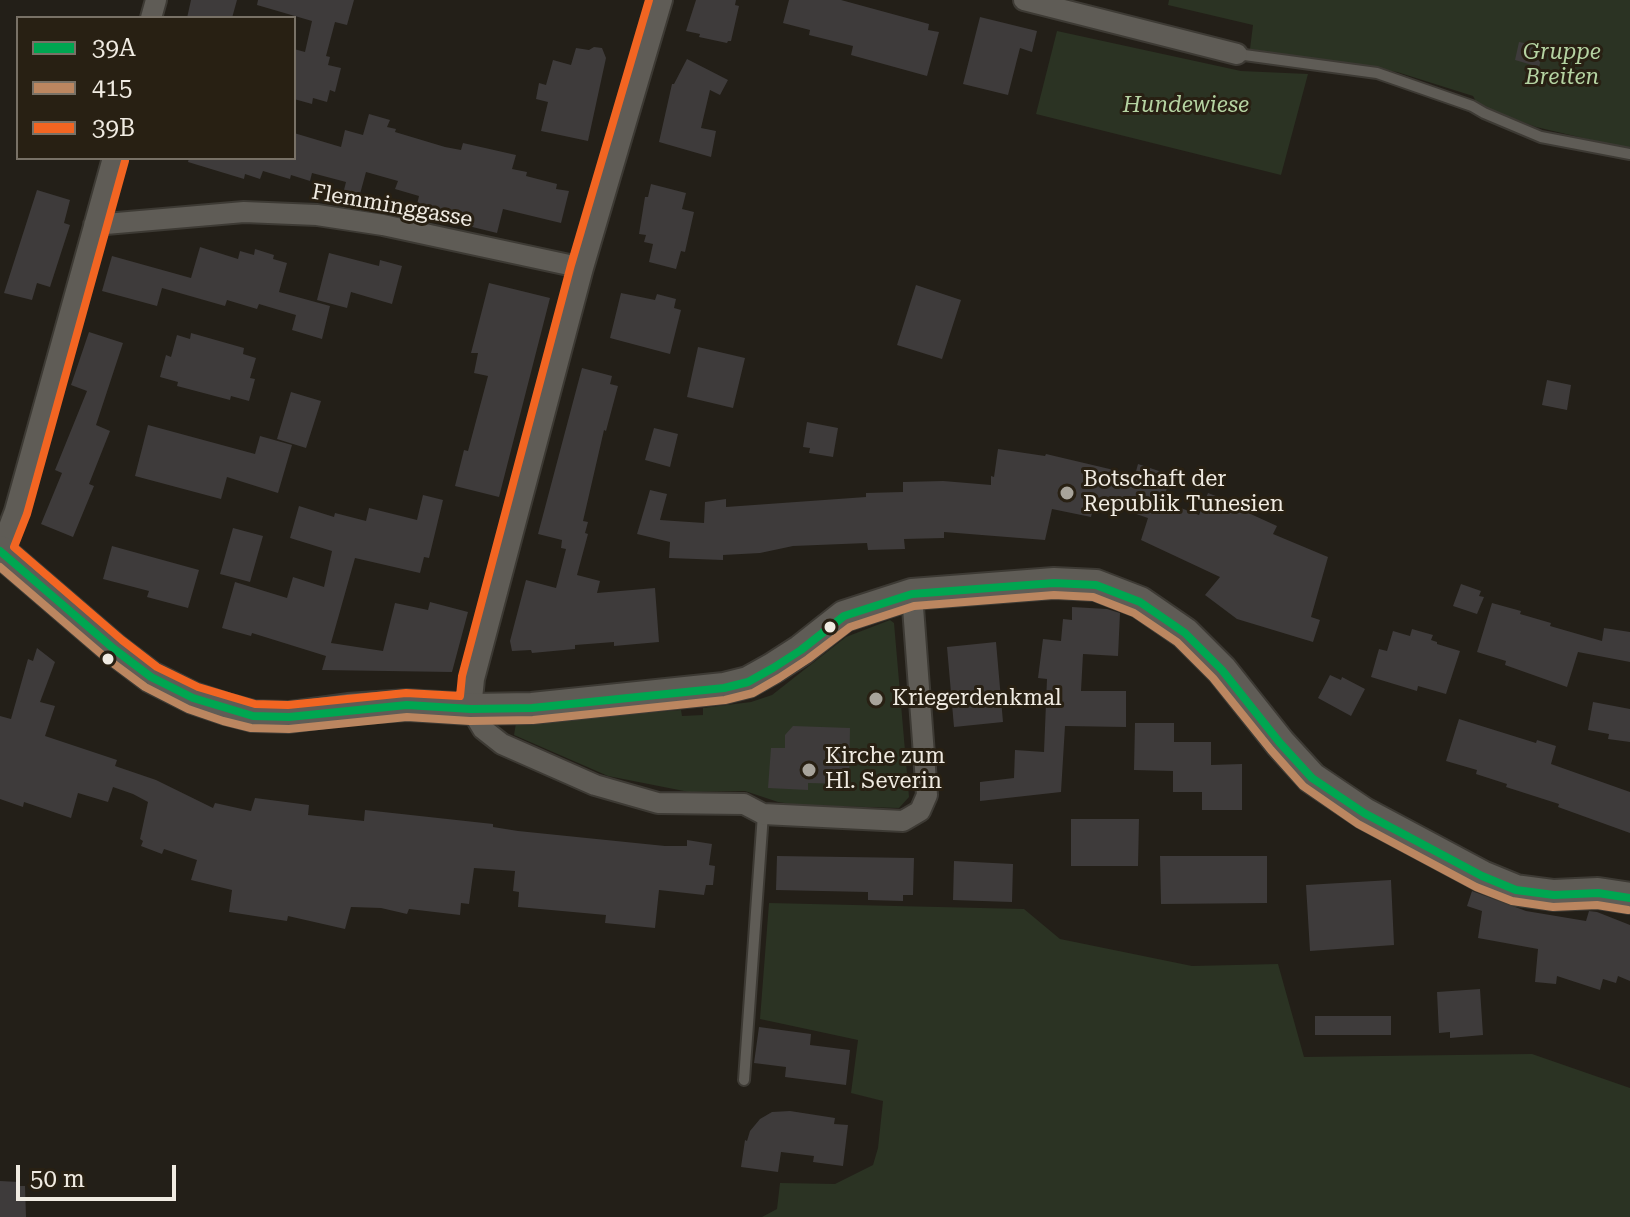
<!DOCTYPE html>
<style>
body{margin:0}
#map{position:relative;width:1630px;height:1217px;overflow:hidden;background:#231f18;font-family:"Roboto Serif",serif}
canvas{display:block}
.legend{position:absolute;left:16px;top:16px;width:280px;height:144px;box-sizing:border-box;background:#282013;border:2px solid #787166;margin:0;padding:10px 14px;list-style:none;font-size:24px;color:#f0ebe2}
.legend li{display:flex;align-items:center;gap:16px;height:40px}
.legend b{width:40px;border:2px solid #787166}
.scale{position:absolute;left:16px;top:1165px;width:160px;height:36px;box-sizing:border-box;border:4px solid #f0ebe2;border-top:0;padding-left:10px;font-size:24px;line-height:28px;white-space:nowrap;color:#f0ebe2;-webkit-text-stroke:6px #282013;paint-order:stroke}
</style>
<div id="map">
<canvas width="1630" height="1217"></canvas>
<ul class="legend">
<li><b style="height:10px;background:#00a651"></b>39A</li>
<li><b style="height:10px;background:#bb8660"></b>415</li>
<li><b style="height:10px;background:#f26522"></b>39B</li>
</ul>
<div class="scale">50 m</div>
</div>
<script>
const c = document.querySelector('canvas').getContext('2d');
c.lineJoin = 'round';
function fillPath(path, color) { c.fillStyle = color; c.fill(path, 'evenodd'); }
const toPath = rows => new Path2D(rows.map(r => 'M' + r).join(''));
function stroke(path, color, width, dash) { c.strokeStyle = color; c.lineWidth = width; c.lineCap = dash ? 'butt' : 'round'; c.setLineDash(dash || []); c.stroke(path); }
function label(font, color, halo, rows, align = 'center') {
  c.font = font + ' "Roboto Serif",serif'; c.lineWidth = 6; c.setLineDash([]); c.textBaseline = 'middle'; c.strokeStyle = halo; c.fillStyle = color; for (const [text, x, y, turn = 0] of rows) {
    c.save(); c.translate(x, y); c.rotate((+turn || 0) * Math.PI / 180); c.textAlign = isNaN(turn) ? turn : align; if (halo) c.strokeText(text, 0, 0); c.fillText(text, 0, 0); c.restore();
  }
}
fillPath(toPath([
 [1169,0,1630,0,1630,149,1536,127,1478,105,1473,96,1397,72,1250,49,1253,25,1168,5],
 [1057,31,1241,71,1308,74,1281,175,1036,114],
 [890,620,894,623,909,797,899,808,798,805,778,802,745,791,689,792,608,776,514,735,516,723,681,710,682,716,703,715,703,708,751,702,772,695,846,637],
 [769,903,1024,909,1060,939,1192,966,1278,964,1304,1057,1532,1054,1630,1088,1630,1217,762,1217,777,1209,780,1183,835,1184,873,1165,878,1148,883,1101,851,1093,858,1040,760,1019]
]), '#2b3323');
fillPath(toPath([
 [191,0,237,0,232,18,187,18],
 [258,0,354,0,347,25,335,22,326,56,330,57,328,65,341,68,335,92,330,90,327,102,313,98,312,104,294,99,294,49,305,52,312,21,257,5],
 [696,0,736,0,735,5,739,6,731,41,728,41,727,43,699,37,700,34,686,31],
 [789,0,841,0,929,24,928,30,939,32,927,76,851,55,853,46,809,35,810,30,783,23],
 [980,17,1037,31,1032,52,1020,48,1008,95,963,84],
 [1519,42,1544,47,1539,67,1515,60],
 [594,47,602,48,606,58,588,141,541,131,548,102,536,99,539,83,546,85,553,60,571,65,576,48,589,50],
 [687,59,728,80,720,95,710,90,701,128,716,131,711,157,659,142,672,84,674,84],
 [369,114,390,120,387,127,396,129,395,132,445,147,461,150,463,143,516,155,512,169,527,172,526,176,557,184,556,189,569,191,561,223,503,209,497,233,415,213,419,196,395,189,398,181,366,172,360,194,344,190,346,182,312,173,310,181,291,175,290,179,263,171,260,179,245,174,244,179,188,162,189,158,294,158,294,133,341,147,345,130,363,135],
 [651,184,686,193,682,209,694,212,685,252,681,251,676,269,649,262,653,244,644,242,646,235,639,234,645,197,648,197],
 [37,190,70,200,64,223,70,225,50,287,37,283,32,300,4,293],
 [200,247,238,259,240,251,254,255,255,249,274,255,273,259,287,263,279,292,330,306,322,339,292,330,296,315,259,304,257,309,227,300,225,306,162,288,157,306,102,291,112,256,191,278],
 [329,253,379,266,380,260,402,266,392,304,351,292,347,308,317,300],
 [489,283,550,298,499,497,455,486,464,450,468,451,488,376,474,373,478,353,471,353],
 [916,285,961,300,942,359,897,345],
 [621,293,655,300,657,294,676,299,674,308,681,310,670,354,610,338],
 [89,332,123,343,96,425,110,431,89,484,94,486,73,537,41,524,62,473,55,470,87,391,71,385],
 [191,333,244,348,243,354,256,358,250,378,255,379,249,401,231,396,230,400,177,386,178,382,160,377,166,355,171,357,177,335,190,339],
 [698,347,745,358,733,408,687,397],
 [582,368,612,376,610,384,618,386,606,431,604,430,583,521,588,522,585,533,588,534,577,575,600,581,597,593,655,588,659,642,614,646,614,642,575,645,575,649,532,653,531,650,512,651,510,641,526,580,556,588,566,549,561,548,562,540,538,534],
 [1547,380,1571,385,1567,410,1542,405],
 [291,392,321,401,306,448,277,439],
 [807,422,838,428,833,457,809,453,810,448,803,447],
 [148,425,255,454,260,436,292,445,278,493,227,477,221,499,135,476],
 [654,428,678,434,670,467,645,460],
 [998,449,1045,456,1046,454,1135,475,1138,464,1171,475,1163,501,1199,515,1208,493,1234,503,1233,506,1277,526,1273,534,1328,557,1311,617,1320,620,1313,642,1237,619,1205,595,1220,577,1141,540,1148,518,1095,500,1091,517,1052,509,1045,540,944,532,944,538,904,539,905,549,868,550,867,543,793,546,760,553,723,555,723,560,669,558,670,542,637,534,650,490,667,494,660,520,704,523,705,502,726,499,726,507,866,497,866,493,903,492,903,482,943,481,991,485,991,476,994,477],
 [423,495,443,500,429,558,424,557,420,573,355,558,331,643,383,651,395,603,428,610,430,602,468,612,452,672,322,670,326,656,252,633,251,636,222,628,235,582,287,598,293,577,324,587,332,551,290,538,299,506,334,517,335,513,366,521,369,508,417,520],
 [233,528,263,536,250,582,220,574],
 [112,546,199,570,188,608,147,597,149,591,103,579],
 [1461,584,1481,591,1479,596,1484,597,1477,614,1453,606],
 [1492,603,1521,611,1520,614,1551,623,1550,626,1602,641,1604,628,1630,632,1630,662,1578,652,1567,687,1505,665,1506,661,1477,652],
 [1072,607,1107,609,1120,613,1118,656,1083,654,1081,691,1126,691,1126,727,1065,726,1061,792,980,801,980,782,1014,778,1015,750,1044,752,1047,679,1038,678,1043,639,1061,641,1063,619,1072,620],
 [1412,629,1433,635,1431,640,1437,642,1437,644,1460,651,1446,694,1418,686,1417,691,1371,677,1379,649,1387,651,1393,631,1410,636],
 [996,642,1003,722,954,727,947,647],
 [37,648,55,662,40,702,55,706,45,736,117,760,115,766,156,780,213,808,215,803,251,811,255,798,309,805,308,815,364,821,365,810,493,824,493,827,518,831,665,846,687,846,687,840,712,844,709,865,715,866,713,885,706,885,704,895,659,890,655,928,605,923,606,915,518,907,519,892,513,891,515,871,474,868,469,904,461,903,460,915,409,909,407,914,381,908,351,907,345,929,288,916,287,921,229,912,232,890,191,880,197,860,164,849,162,854,141,846,143,841,140,839,148,802,133,794,113,787,108,802,78,793,71,818,24,802,23,807,0,799,0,716,11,719,28,659,33,661],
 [1330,675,1341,680,1342,677,1365,689,1351,716,1318,698],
 [1593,702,1630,709,1630,742,1608,739,1609,734,1588,730],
 [1459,719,1536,743,1537,740,1556,746,1551,764,1630,792,1630,833,1558,807,1559,804,1506,787,1507,784,1476,774,1477,770,1446,761],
 [1135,723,1174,723,1174,742,1211,742,1211,765,1242,764,1242,810,1202,810,1202,792,1173,792,1173,771,1134,770],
 [793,726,850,728,849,784,808,783,808,790,768,788,771,748,785,748,785,735],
 [1071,819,1139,819,1138,866,1071,866],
 [777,856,914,858,913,895,903,895,903,901,868,900,868,892,776,890],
 [1160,856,1267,856,1267,903,1161,904],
 [954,861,1013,864,1012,902,953,900],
 [1391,880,1394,945,1310,951,1306,885],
 [1472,891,1526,911,1586,921,1589,911,1597,912,1630,925,1630,981,1618,976,1616,983,1603,979,1600,990,1557,976,1556,984,1535,982,1538,949,1478,938,1482,911,1467,906],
 [1480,989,1483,1035,1450,1038,1450,1032,1439,1033,1437,992],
 [1315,1016,1391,1016,1391,1035,1315,1035],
 [759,1027,811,1034,810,1045,850,1050,846,1085,785,1077,786,1067,754,1063],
 [790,1111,835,1118,834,1124,848,1125,843,1166,813,1162,814,1156,781,1152,778,1172,741,1167,745,1140,747,1141,750,1131,760,1119,772,1112],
 [0,1181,19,1182,19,1186,25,1186,26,1217,0,1217]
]), '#3e3b3b');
const lane = toPath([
 [1237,54,1377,73,1472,106,1484,113,1541,137,1630,154],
 [744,1080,763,814]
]);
const street = toPath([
 [662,0,583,268,474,679,471,709,483,729,502,744,595,785,658,803,744,804,763,814,903,821,920,811,927,795,912,594],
 [1024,0,1237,54],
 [151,18,156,0],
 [94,225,244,212,317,215,383,225,583,268],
 [0,551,15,511,113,158]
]);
const secondary = toPath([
 [0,551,114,649,151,677,193,698,226,709,253,716,289,717,348,709,407,705,471,709,532,708,724,688,748,682,773,668,801,650,844,616,912,594,1054,583,1096,585,1140,602,1185,633,1222,670,1280,743,1312,778,1364,813,1482,876,1516,890,1554,895,1598,893,1630,898]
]);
stroke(lane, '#3d3a34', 14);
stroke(street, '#3d3a34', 24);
stroke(secondary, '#3d3a34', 34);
stroke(lane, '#5f5c56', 10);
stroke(street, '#5f5c56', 20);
stroke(secondary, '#5f5c56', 30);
stroke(toPath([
 [0,551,114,649,151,677,193,698,253,716,289,717,407,705,471,709,532,708,724,688,748,682,773,668,801,650,844,616,912,594,1054,583,1096,585,1140,602,1185,633,1222,670,1280,743,1312,778,1364,813,1482,876,1516,890,1554,895,1598,893,1630,898]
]), '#00a651', 8);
stroke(toPath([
 [0,567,106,658,145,687,188,709,223,721,251,728,289,729,407,717,470,721,533,720,725,700,753,693,779,678,808,659,850,627,914,606,1054,595,1093,597,1134,613,1177,642,1213,678,1271,750,1303,786,1358,824,1476,887,1512,901,1553,907,1597,905,1628,910]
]), '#bb8660', 8);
stroke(toPath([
 [125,161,27,514,14,547,122,640,157,667,198,687,255,704,288,705,406,693,460,696,462,676,571,265,649,0]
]), '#f26522', 8);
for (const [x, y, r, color] of [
 [1067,493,8,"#a8a49b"],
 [830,627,7,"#f0ebe2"],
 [108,659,7,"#f0ebe2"],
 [876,699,8,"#a8a49b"],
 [809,770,8,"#a8a49b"]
]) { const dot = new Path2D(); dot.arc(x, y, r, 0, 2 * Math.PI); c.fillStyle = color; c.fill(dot); stroke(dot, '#282013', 3); }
label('italic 22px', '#b5d3a2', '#282013', [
 ["Gruppe",1562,53],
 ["Breiten",1562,78],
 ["Hundewiese",1186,106]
]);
label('22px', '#f0ebe2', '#282013', [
 ["Flemminggasse",392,206,10]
]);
label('22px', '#f0ebe2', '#282013', [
 ["Botschaft der",1083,480],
 ["Republik Tunesien",1083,505],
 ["Kriegerdenkmal",892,699],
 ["Kirche zum",825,757],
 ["Hl. Severin",825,782]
], 'left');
</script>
